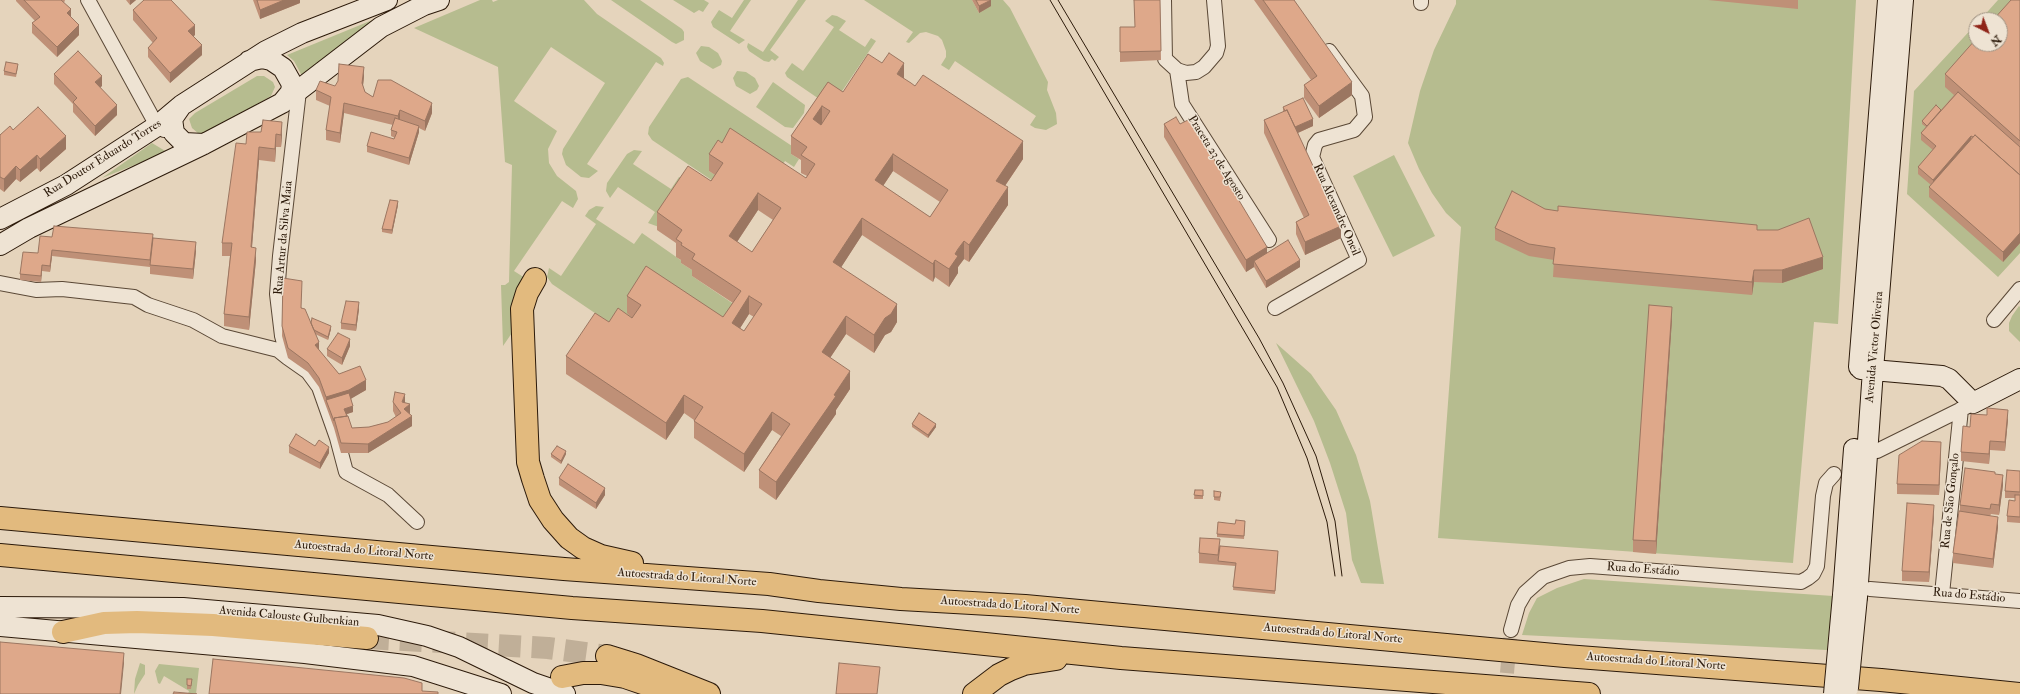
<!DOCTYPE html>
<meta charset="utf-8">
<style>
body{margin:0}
#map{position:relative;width:2020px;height:694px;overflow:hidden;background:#e5d4bc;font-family:"IM FELL Double Pica",serif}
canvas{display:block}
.north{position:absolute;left:1968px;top:12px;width:40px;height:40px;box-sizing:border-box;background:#eee3d3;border:1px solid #a09383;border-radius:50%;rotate:138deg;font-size:11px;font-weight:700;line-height:16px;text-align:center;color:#2c1a0a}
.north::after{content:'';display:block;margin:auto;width:14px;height:18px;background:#8f2418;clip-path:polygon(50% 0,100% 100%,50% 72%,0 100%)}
</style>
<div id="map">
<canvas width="2020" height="694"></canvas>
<div class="north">N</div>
</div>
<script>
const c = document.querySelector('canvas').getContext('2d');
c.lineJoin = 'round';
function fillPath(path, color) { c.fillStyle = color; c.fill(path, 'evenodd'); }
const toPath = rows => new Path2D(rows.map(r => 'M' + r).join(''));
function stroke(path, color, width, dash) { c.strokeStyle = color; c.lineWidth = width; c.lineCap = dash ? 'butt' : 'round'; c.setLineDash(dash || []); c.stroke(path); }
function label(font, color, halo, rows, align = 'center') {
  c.font = font + ' "IM FELL Double Pica",serif'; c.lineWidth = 3; c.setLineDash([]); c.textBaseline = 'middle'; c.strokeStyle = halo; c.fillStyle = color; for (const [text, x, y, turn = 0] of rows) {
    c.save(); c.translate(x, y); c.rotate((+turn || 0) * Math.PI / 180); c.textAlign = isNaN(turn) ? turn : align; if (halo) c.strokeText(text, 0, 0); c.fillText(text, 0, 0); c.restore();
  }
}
fillPath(toPath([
 [480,0,492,0,493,2,498,0,584,0,597,14,661,58,664,63,663,66,656,62,587,164,598,171,589,178,581,177,566,165,562,154,563,149,605,83,551,47,514,101,557,131,548,149,549,163,557,176,576,191,578,199,573,208,562,201,514,271,525,278,516,327,503,346,501,285,505,285,509,282,512,165,505,162,498,67,414,28],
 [611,0,640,0,682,29,684,32,684,40,676,44,672,42],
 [673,0,704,0,709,3,703,12,699,10,694,13],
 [744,0,751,0,730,31,745,40,739,44,713,27,711,22,719,10,732,18],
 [798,0,806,0,770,50,779,57,775,61,772,59,769,62,764,61,749,51,747,47,748,43,763,52],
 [864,0,972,0,979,13,988,0,1003,0,1010,8,1048,82,1047,90,1056,113,1057,124,1046,130,1035,128,1030,125,1036,116,955,61,949,70,941,65,946,57,946,51,942,40,938,36,926,32,920,33,909,43,906,42,913,32],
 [1456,0,1856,0,1838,324,1814,322,1793,563,1438,538,1461,227,1446,213,1432,193,1419,169,1408,143,1420,91,1434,50,1456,4],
 [1998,0,2020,0,2020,253,1998,277,1907,194,1914,91,1976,24,1976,44,2000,44,2000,20,1980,20],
 [392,12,302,76,294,61,287,55],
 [832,15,837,16,846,21,839,30,865,47,871,38,876,41,834,103,825,103,787,77,785,73,792,63,803,71,834,27,825,21],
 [701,46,709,47,718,53,722,61,721,65,713,69,700,61,696,53],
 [737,71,746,72,755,78,759,86,757,90,750,94,736,86,733,78],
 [257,76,264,76,273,82,275,87,271,96,206,134,199,134,192,128,189,119,195,113],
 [688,77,795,148,791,154,799,159,794,167,785,161,781,167,709,171,723,180,713,181,652,140,648,134,649,127,681,79],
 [773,82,805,105,804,113,793,128,785,127,756,107],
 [152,143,167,152,102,178],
 [634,150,642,151,633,164,671,189,679,177,682,178,659,227,648,223,655,212,618,187,610,198,606,191,607,183,627,154],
 [1394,155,1435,236,1393,257,1353,176],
 [596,206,604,207,596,219,634,244,642,233,682,261,681,263,695,272,692,276,741,309,723,335,641,323,617,328,552,284,547,277,549,268,561,276,596,224,585,216,589,210],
 [2019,306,2020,307,2020,342,2009,331,2009,323,2012,316],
 [1276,343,1311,374,1336,410,1356,455,1370,501,1384,584,1361,583,1352,560,1346,513,1330,463,1314,421],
 [1584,579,1833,596,1827,650,1522,635,1529,613,1537,598,1557,588],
 [140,663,145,665,145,674,138,685,134,694,135,679],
 [159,664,199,668,196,694,188,694,189,691,164,676,160,684,158,683,155,671]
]), '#b6bc8f');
stroke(toPath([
 [1505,694,1511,630]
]), '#c0af98', 14, [14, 7]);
stroke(toPath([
 [367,638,548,648,607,656]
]), '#c0af98', 22, [22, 11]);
const street = toPath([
 [88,0,157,126,164,130],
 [1164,0,1165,59,1177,70,1186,73,1196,72,1204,67,1216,53,1218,46,1214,0],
 [1421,3,1421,0],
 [1177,70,1182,104,1269,240],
 [299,91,280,256,277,294,282,336,288,358,308,372,319,387,337,438,346,472,388,495,417,522],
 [0,283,36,290,62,289,134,297,148,305,193,320,222,336,278,350,288,358],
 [1275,308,1359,260,1312,157,1315,145,1319,140,1354,130,1365,117,1362,96,1329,51],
 [1994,320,2020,289],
 [1877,451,1968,406],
 [1870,589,2020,601],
 [1942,594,1961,409],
 [1511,630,1518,605,1525,593,1543,577,1569,568,1590,566,1801,582,1808,578,1813,574,1817,566,1823,496,1826,483,1834,474]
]);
const secondary = toPath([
 [249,61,262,58,271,60,283,68,292,84,291,92,282,103],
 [181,106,172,119,174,133,184,143,204,144],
 [0,219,66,185,157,126,182,105,266,51,302,33,387,0],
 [0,245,29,228,204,144,282,103,381,27,424,5,439,0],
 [1859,367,1888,0],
 [1861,369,1942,376,1949,379,1973,403,2020,379],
 [1843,595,1854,449],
 [1857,597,1873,370,1903,0],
 [0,607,183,608,378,625,427,636,459,647,533,683,565,694],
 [0,626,305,653,413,666,501,694]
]);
const highway = toPath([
 [535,279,527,293,522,309,528,462,533,479,540,500,553,520,569,538,583,548,601,556,632,563],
 [0,518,564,569,769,584,819,591,901,599,1025,606,1565,656,1881,680,2020,694],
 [0,555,572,608,762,621,1121,658,1589,694],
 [63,632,104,623,137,622,213,625,367,638],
 [607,656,636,665,709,694],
 [562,677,583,673,601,673,625,677,675,694],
 [974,694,999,675,1011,669,1024,664,1056,659]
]);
stroke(street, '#5a4836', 16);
stroke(secondary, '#2c1a0a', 22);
stroke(highway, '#2c1a0a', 24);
stroke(street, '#eee3d3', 14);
stroke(secondary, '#eee3d3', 20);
stroke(highway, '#e2ba7e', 22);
stroke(toPath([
 [1050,0,1277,387,1307,458,1327,522,1335,576],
 [1058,0,1259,338,1283,383,1316,456,1335,521,1342,576]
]), '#2c1a0a', 1);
const secondaryBridge = toPath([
 [1848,688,1857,597],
 [1834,694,1843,595]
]);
stroke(secondaryBridge, '#2c1a0a', 22, []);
stroke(secondaryBridge, '#eee3d3', 20);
fillPath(toPath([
 [16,0,65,0,64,3,79,35,57,57,32,33,32,23,35,21,16,1],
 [126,0,136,0,130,5],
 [253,0,300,0,300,3,260,19],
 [972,0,991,0,991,6,979,13],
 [1160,0,1161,60,1120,62,1120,27,1135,27],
 [1254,0,1294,0,1352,95,1319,118,1304,98,1304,85,1311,80],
 [1708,0,1798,0,1798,9],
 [2020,0,2020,243,2003,262,1929,197,1929,187,1931,185,1918,174,1918,167,1933,150,1921,140,1921,133,1926,127,1922,124,1922,121,1941,110,1954,95,1945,87,1945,74],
 [133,10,195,35,193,36,202,55,170,83,148,57,148,48,153,43,133,20],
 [18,67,16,77,4,75,4,71],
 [54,74,102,86,100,87,117,115,95,136,73,112,73,104,54,84],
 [364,77,363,86,365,92,373,97,432,113,425,131,419,128,419,132,409,165,367,152,367,146,394,139,395,138,391,136,391,130,393,125,344,113,340,143,326,140,326,130,330,106,316,100,316,90,335,86],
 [904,79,1023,159,1005,186,1008,205,969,262,964,259,958,267,958,273,949,287,935,277,933,282,862,235,841,267,897,322,891,332,885,335,874,353,846,334,830,358,850,389,836,410,836,414,776,500,759,488,759,470,781,436,772,430,744,472,694,438,694,420,684,413,666,440,566,374,566,356,609,322,632,318,627,313,627,296,723,317,733,303,692,276,692,270,681,263,681,260,676,257,676,243,657,230,657,212,711,181,715,175,709,171,709,154,722,143,806,178,807,176,801,173,801,160,791,154,791,136,828,82,843,92],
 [893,171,940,202,930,217,883,186],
 [758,210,773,220,752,252,737,242],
 [749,314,754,317,744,331,740,328],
 [1283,107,1313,126,1298,133,1341,238,1305,255,1296,234,1296,222,1304,218,1264,133,1264,120,1283,112],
 [263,120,282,135,281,147,276,147,275,162,259,160,252,247,256,260,249,330,224,326,224,314,230,256,222,256,222,243,246,144,261,132],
 [1164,124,1180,124,1267,253,1300,267,1266,288,1254,267,1246,272,1164,137],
 [13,130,66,149,40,172,37,168,20,182,16,179,4,192,0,189,0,135],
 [398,205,392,234,382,232,382,229],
 [1545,209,1558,211,1757,230,1823,269,1782,283,1754,282,1752,295,1553,277,1554,260,1529,256,1495,240,1495,228],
 [52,237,153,238,196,251,193,279,150,274,150,267,52,256,50,272,42,271,41,282,20,280,20,274],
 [283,278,311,323,331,329,328,340,315,334,319,350,339,374,366,390,351,398,353,412,347,414,352,428,369,427,388,422,396,417,393,411,393,402,405,402,410,414,412,426,368,453,341,453,334,428,319,387,308,372,288,358,282,336],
 [359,309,356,331,341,329,341,323],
 [1672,319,1656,554,1633,552,1633,540],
 [350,346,342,365,327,356,327,349],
 [2008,419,2005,451,1990,450,1989,464,1961,461,1961,452,1970,427],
 [912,424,936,427,928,438,912,427],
 [289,446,315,446,329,453,320,469,289,453],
 [1941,452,1939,495,1897,494,1897,484],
 [551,454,566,454,561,464,551,457],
 [2020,471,2020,523,2007,522,2007,516,2015,501,2015,498,2005,498,2005,491],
 [1995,474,2003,485,1999,515,1991,514,1990,516,1998,527,1993,568,1953,563,1953,553,1960,512,1960,505],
 [559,478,605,495,596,509,559,485],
 [1195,490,1203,494,1203,499,1194,499],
 [1221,495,1220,501,1214,500,1214,497],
 [1934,515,1929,582,1902,581,1902,571],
 [1235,524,1245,525,1244,539,1217,537,1217,534],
 [1220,546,1278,554,1275,594,1233,590,1235,566,1199,563,1199,553],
 [192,682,191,689,187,689,187,685]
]), '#bf9077');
fillPath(toPath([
 [130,0,136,0,130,5],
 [284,0,300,0,300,3,260,19,260,10],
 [991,0,991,6,979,13,979,6],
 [71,9,71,19,67,13],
 [79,25,79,35,57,57,57,47],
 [195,25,195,35,188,41,188,31],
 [202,45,202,55,170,83,170,73],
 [904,63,904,81,897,74],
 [364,67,364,77,362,93,362,83],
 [102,76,102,86,95,92,95,82],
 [1352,82,1352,95,1319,118,1319,106],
 [344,103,344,113,340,143,340,133],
 [432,103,432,113,425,131,425,121],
 [117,105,117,115,95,136,95,126],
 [822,106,822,124,813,137,813,119],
 [400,110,400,119,398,126,398,116],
 [1313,119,1313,126,1293,135,1293,128],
 [282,122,282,135,281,147,281,135],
 [419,126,419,132,409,165,409,158],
 [276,134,276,147,275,162,275,149],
 [66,136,66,149,40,172,40,159],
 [1971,136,1971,142,1933,186,1933,180],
 [1023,141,1023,159,996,199,996,181],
 [259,147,259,160,251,259,251,247],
 [893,154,893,171,875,198,875,180],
 [37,155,37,168,20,182,20,170],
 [16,166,16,179,4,192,4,179],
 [1008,187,1008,205,969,262,969,245],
 [758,193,758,210,729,254,729,236],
 [398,201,398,205,392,234,392,230],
 [862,218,862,235,833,280,833,262],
 [1341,226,1341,238,1305,255,1305,242],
 [2020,233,2020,243,2003,262,2003,252],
 [964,241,964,259,958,267,958,273,949,287,949,269,955,254],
 [196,242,196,251,193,279,193,269],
 [1267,247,1267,260,1254,261,1254,267,1246,272,1246,260],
 [256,248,256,260,249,330,249,317],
 [52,250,52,256,50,272,50,266],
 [1823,257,1823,269,1782,283,1782,270],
 [935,260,935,277,933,282,933,264],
 [1300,260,1300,267,1266,288,1266,281],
 [42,265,42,271,41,282,41,276],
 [1754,270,1754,282,1752,295,1752,282],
 [749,296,749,314,732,341,732,323],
 [359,302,359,309,356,331,356,325],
 [897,304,897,322,891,332,885,335,874,353,874,335,885,318],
 [1672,307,1672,319,1656,554,1656,541],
 [846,316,846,334,822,370,822,352],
 [331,326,331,329,328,340,328,337],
 [350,339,350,346,342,365,342,358],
 [319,342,319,352,315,345],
 [850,371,850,389,836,410,836,414,776,500,776,482],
 [366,380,366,390,349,400,326,400,326,406,326,397],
 [405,394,405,404,402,402],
 [684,395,684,413,666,440,666,423],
 [410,404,410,414,404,419,404,409],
 [353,406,353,412,344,415,344,409],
 [2008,410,2008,419,2005,451,2005,442],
 [772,412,772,430,744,472,744,454],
 [412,416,412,426,368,453,368,444],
 [936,424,936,427,928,438,928,435],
 [1990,441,1990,450,1989,464,1989,454],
 [1941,442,1941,452,1939,495,1939,485],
 [329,447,329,453,320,469,320,463],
 [566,451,566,454,561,464,561,461],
 [2003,475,2003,485,1999,515,1999,505],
 [605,488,605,495,596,509,596,503],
 [1934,505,1934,515,1929,582,1929,572],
 [1998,517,1998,527,1993,568,1993,559],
 [124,653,124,663,121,694,120,694]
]), '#9b7661');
const building = toPath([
 [24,0,61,0,71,9,67,13,79,25,57,47,32,23,40,17,24,0],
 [144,0,171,0,195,25,188,31,202,45,170,73,148,48,157,38,133,10,144,0],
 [257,0,284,0,260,10,257,0],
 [976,0,991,0,979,6,976,0],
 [1134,0,1160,0,1161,51,1120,52,1120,27,1135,27,1134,0],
 [1263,0,1294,0,1352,82,1319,106,1304,85,1317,76,1263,0],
 [2011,0,2020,0,2020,141,1945,74,1976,39,1976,44,2000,44,2000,20,1993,20,2011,0],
 [78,51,102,76,95,82,117,105,95,126,73,102,77,98,54,74,78,51],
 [889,53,904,63,897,74,911,83,915,86,923,75,1023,141,996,181,1008,187,969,245,964,241,958,249,955,254,958,256,949,269,935,260,933,264,862,218,833,262,897,304,891,314,885,318,874,335,846,316,822,352,850,371,834,395,836,396,776,482,759,470,790,424,772,412,744,454,694,421,703,407,684,395,666,423,566,356,595,313,609,322,618,308,632,318,641,305,627,296,646,266,723,317,741,291,692,259,695,254,681,245,682,243,676,239,682,230,657,212,688,166,711,181,723,163,709,154,718,140,722,143,730,128,806,178,815,164,801,155,807,147,791,136,828,82,843,92,868,54,882,63,889,53],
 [822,106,830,111,821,125,813,119,822,106],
 [893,154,948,190,930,217,875,180,893,154],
 [758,193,781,208,752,252,729,236,758,193],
 [749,296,762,304,744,331,732,323,749,296],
 [6,62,18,64,16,74,4,71,6,62],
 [339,64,364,67,362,83,365,92,373,97,378,80,391,80,432,103,425,121,400,110,398,116,344,103,340,133,326,130,331,97,316,90,320,81,335,86,338,81,339,64],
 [1958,92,2020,147,2020,175,1975,135,1973,137,1971,136,1933,180,1918,167,1936,146,1921,133,1958,92],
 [1303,98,1313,119,1295,127,1287,110,1285,111,1283,107,1303,98],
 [1936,105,1941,110,1927,126,1922,121,1936,105],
 [38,107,66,136,40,159,37,155,20,170,16,166,4,179,0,177,0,135,10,126,13,130,38,107],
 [1287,110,1341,226,1305,242,1296,222,1309,215,1264,120,1287,110],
 [1176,117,1180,124,1190,119,1267,247,1246,260,1164,124,1176,117],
 [395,118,419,126,409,158,367,146,371,132,394,139,397,132,391,130,395,118],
 [263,120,282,122,281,135,276,134,275,149,259,147,251,247,256,248,249,317,224,314,232,243,222,243,236,143,246,144,247,132,261,132,263,120],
 [1975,135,2020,175,2020,233,2003,252,1929,187,1975,135],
 [1512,191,1545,209,1558,211,1558,206,1757,225,1757,230,1778,230,1809,218,1823,257,1782,270,1754,270,1752,282,1553,264,1555,248,1529,244,1495,228,1512,191],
 [390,200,398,201,392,230,382,229,390,200],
 [54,226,153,234,150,260,52,250,50,266,42,265,41,276,20,274,23,252,38,253,40,236,52,237,54,226],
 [153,238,196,242,193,269,150,265,153,238],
 [1288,240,1300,260,1266,281,1254,261,1288,240],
 [283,278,302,281,301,308,305,309,319,342,315,345,339,374,360,366,366,380,349,390,326,397,319,378,308,363,288,348,282,326,283,278],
 [346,301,359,302,356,325,341,323,346,301],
 [1649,305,1672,307,1656,541,1633,540,1649,305],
 [312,318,331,326,328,337,314,330,311,323,312,318],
 [338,333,350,339,342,358,327,349,338,333],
 [395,392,405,394,402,402,410,404,404,409,412,416,368,444,341,443,334,418,348,416,352,428,369,427,388,422,401,413,393,402,395,392],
 [349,393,353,406,344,409,347,416,334,418,334,421,326,400,349,393],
 [1987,408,2008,410,2005,442,1990,441,1989,454,1961,452,1963,426,1970,427,1971,414,1987,415,1987,408],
 [919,413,936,424,928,435,912,424,919,413],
 [296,434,315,446,319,440,329,447,320,463,289,446,296,434],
 [1922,441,1941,442,1939,485,1897,484,1899,455,1922,441],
 [557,446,566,451,561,461,551,454,557,446],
 [568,464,605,488,596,503,559,478,568,464],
 [1965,468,1995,472,1995,474,2003,475,1999,505,1991,504,1990,509,1960,505,1965,468],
 [2007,470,2020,471,2020,492,2005,491,2007,470],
 [1195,490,1203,490,1203,496,1194,495,1195,490],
 [1214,491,1221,492,1220,497,1214,497,1214,491],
 [2015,495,2020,495,2020,517,2007,516,2009,500,2015,501,2015,495],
 [1907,503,1934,505,1929,572,1902,571,1907,503],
 [1959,511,1998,517,1993,559,1953,553,1959,511],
 [1236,520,1245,521,1244,536,1217,534,1218,522,1235,524,1236,520],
 [1200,538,1220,539,1218,555,1199,553,1200,538],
 [1220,546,1278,551,1275,591,1233,587,1236,563,1218,561,1220,546],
 [0,642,124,653,120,694,0,694,0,642],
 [213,659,404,678,422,683,422,691,438,692,438,694,209,694,213,659],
 [839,663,880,667,877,694,836,694,839,663],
 [187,679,192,679,191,686,187,685,187,679],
 [174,692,197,694,173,694,174,692]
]);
fillPath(building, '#dea88a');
stroke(building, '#9b7661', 1);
label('12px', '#2c1a0a', '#eee3d3', [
 ["Praceta 23 de Agosto",1216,158,58],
 ["Rua Doutor Eduardo Torres",103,159,-32],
 ["Rua Alexandre Oneil",1336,210,66],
 ["Rua Artur da Silva Maia",284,238,-85],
 ["Avenida Victor Oliveira",1875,347,-85],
 ["Rua de São Gonçalo",1951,501,-84],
 ["Autoestrada do Litoral Norte",364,551,5],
 ["Rua do Estádio",1643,570,4],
 ["Autoestrada do Litoral Norte",687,578,4],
 ["Rua do Estádio",1969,596,5],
 ["Autoestrada do Litoral Norte",1010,606,4],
 ["Avenida Calouste Gulbenkian",289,617,5],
 ["Autoestrada do Litoral Norte",1333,634,5],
 ["Autoestrada do Litoral Norte",1656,662,4]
]);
</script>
